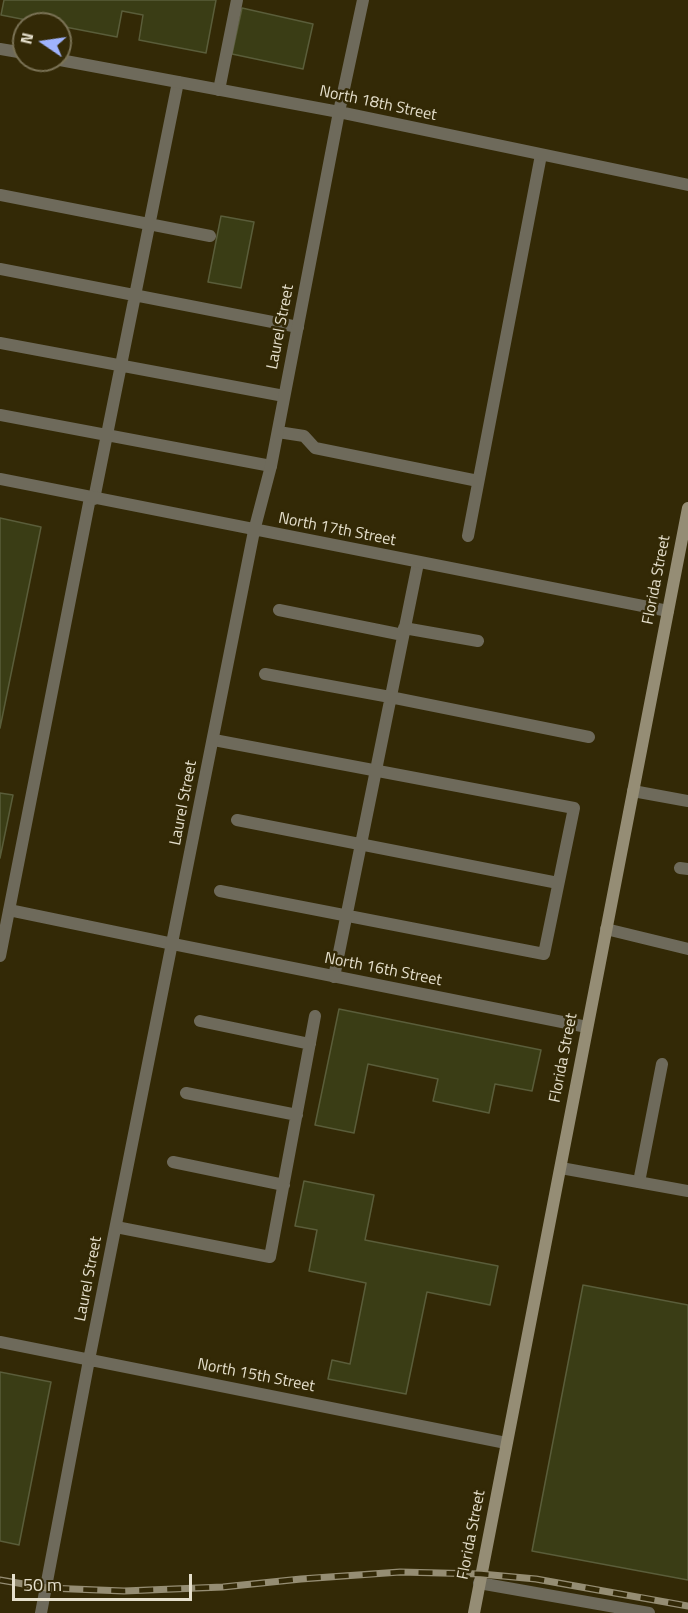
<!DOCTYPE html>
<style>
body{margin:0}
#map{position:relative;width:688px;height:1613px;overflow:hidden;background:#332906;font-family:"Titillium Web",sans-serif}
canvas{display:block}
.north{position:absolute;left:12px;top:12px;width:60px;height:60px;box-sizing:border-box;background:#332906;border:2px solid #7a7255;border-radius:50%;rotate:283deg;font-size:16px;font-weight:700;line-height:24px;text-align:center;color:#e5dfcc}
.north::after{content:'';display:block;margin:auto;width:21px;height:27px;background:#9fb3fd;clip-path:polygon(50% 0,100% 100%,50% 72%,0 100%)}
.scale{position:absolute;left:12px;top:1574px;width:180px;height:27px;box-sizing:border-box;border:3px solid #e5dfcc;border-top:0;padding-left:8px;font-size:18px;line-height:21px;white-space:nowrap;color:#e5dfcc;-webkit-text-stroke:4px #332906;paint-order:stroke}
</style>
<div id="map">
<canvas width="688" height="1613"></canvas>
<div class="north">N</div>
<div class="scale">50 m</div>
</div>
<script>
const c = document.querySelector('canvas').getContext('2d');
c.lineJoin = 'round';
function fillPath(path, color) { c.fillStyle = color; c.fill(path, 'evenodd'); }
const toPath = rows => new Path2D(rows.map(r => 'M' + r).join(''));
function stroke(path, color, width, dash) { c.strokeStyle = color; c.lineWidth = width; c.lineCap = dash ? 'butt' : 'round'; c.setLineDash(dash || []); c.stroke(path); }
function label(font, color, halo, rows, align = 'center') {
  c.font = font + ' "Titillium Web",sans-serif'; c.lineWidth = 5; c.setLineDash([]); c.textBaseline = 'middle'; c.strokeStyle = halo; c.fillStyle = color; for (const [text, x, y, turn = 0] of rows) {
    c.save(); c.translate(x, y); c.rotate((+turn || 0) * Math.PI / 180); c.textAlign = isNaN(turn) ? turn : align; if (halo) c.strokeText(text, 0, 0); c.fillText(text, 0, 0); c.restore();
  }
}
const building = toPath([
 [4,0,216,0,206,53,139,40,143,15,122,11,117,37,60,26,60,24,47,24,1,15,4,0],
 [242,8,313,24,303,69,232,54,242,8],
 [221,216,254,222,241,288,208,282,221,216],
 [0,518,41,527,0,728,0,518],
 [0,793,13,795,0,858,0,793],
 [339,1009,541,1050,532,1091,495,1084,489,1113,433,1101,438,1079,368,1064,354,1133,315,1125,339,1009],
 [304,1181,374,1195,365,1240,498,1266,490,1305,427,1292,406,1394,328,1379,332,1360,350,1364,366,1283,309,1271,317,1230,295,1226,304,1181],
 [583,1285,688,1305,688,1580,532,1551,583,1285],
 [0,1372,51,1382,19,1545,0,1541,0,1372]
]);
fillPath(building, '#3a3d15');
stroke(building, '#5a5d3a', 1.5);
stroke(toPath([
 [219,90,237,0],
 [0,195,210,236],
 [0,269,298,327],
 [0,343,284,396],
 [0,415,271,466],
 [278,432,304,436,315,448,478,481],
 [94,499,178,82],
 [468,536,541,155],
 [279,610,403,635],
 [404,628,478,641],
 [265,674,390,697,589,737],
 [214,740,574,808,544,954,220,891],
 [237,820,558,883],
 [680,868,688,869],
 [9,910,173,944],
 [606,929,688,949],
 [0,956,90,498],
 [334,977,418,563],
 [200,1021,310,1044],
 [186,1093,297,1115],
 [173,1162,284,1185],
 [639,1182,662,1064],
 [116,1227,270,1257,315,1016]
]), '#6e6a5b', 12);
stroke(toPath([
 [0,49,24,53],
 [60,60,339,112,688,185],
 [0,479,668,611],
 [633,791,688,801],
 [173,944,587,1027],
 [561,1168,688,1191],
 [0,1342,506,1443],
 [479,1583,649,1613],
 [41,1613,89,1360,254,531,271,466,339,112,363,0]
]), '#6e6a5b', 12);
stroke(toPath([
 [474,1613,688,508]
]), '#958d75', 12);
const rail = toPath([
 [0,1580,47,1588,124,1591,223,1587,301,1579,400,1572,481,1574,536,1579,688,1606]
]);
stroke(rail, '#958d73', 7);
stroke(rail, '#332906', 4.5, [14]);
label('16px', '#e5dfcc', '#332906', [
 ["North 18th Street",378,104,12],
 ["Laurel Street",281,327,-79],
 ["North 17th Street",337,530,11],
 ["Florida Street",657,580,-79],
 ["Laurel Street",184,803,-79],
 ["North 16th Street",383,970,11],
 ["Florida Street",564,1058,-79],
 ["Laurel Street",89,1279,-79],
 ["North 15th Street",256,1376,11],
 ["Florida Street",472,1535,-79]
]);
</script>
